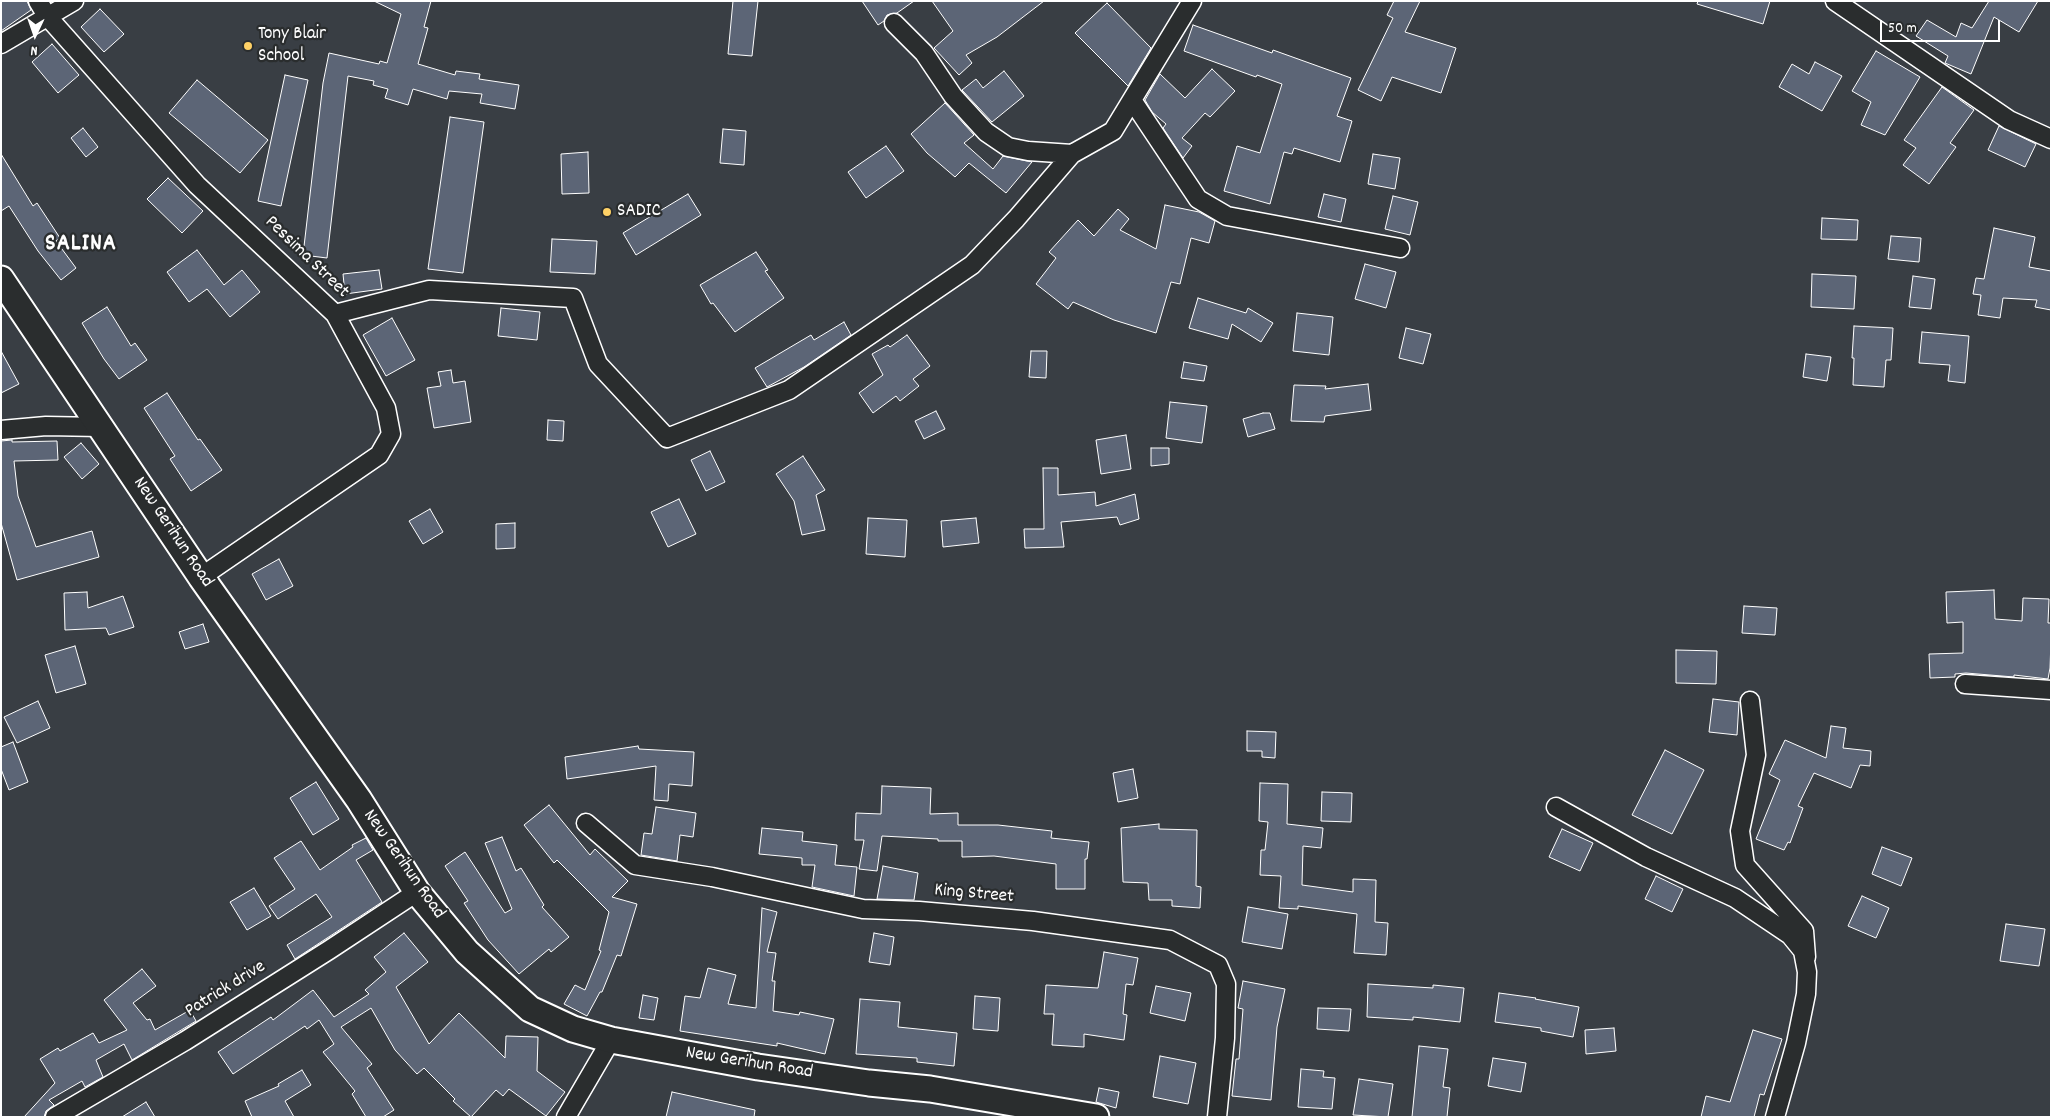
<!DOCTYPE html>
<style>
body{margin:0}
#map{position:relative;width:2052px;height:1118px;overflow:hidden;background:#393e44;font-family:Dekko,sans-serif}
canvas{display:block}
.frame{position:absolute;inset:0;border:2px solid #fff;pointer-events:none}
.north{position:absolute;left:10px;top:10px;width:50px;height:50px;-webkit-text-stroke:4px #2a2d2e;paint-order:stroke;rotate:183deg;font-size:14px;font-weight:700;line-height:20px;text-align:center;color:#fff}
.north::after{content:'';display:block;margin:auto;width:18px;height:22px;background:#fff;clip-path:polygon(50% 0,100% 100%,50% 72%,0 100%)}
.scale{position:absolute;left:1880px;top:20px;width:120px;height:22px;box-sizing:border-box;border:2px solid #fff;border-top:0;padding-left:6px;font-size:15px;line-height:18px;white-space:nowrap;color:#fff;-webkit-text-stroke:4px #2a2d2e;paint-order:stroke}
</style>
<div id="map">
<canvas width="2052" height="1118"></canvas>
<div class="frame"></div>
<div class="north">N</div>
<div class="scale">50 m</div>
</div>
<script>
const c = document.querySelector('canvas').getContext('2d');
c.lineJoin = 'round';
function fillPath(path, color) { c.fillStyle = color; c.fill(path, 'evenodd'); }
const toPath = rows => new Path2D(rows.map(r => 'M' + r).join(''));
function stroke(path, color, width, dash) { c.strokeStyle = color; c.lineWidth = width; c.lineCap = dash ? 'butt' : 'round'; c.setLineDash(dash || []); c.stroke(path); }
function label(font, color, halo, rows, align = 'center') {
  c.font = font + ' Dekko,sans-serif'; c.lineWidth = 4.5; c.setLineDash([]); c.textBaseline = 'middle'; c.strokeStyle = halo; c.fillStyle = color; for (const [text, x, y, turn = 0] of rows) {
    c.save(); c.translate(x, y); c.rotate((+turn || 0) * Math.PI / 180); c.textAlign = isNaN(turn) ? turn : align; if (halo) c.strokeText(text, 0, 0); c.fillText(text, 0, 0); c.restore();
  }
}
const building = toPath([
 [1,1,27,1,31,10,1,31,1,1],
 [374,1,431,1,424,27,428,28,418,64,455,75,456,71,480,74,479,79,519,85,515,109,480,103,482,94,449,91,447,99,413,89,408,105,385,98,388,89,373,85,374,81,348,76,327,258,303,255,323,83,329,53,379,64,380,61,387,63,401,14,374,1],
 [733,1,758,1,752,56,728,54,733,1],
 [862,1,914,1,897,13,887,15,884,21,878,25,862,1],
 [932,1,1044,1,997,37,966,55,972,63,959,75,934,48,953,31,932,1],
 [1394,1,1420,1,1405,32,1456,48,1441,93,1392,77,1381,101,1358,90,1393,18,1387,15,1394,1],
 [1698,1,1770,1,1763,24,1697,4,1698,1],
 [1989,1,2038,1,2019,32,1994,17,1971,74,1945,63,1948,56,1916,36,1927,20,1956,37,1961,23,1972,28,1989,1],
 [1107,3,1151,48,1128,86,1075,33,1107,3],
 [100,9,124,34,104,52,81,27,100,9],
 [1193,25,1272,53,1273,50,1351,78,1337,116,1352,121,1340,162,1294,148,1292,154,1284,152,1270,204,1224,191,1237,146,1260,153,1282,84,1257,75,1256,77,1184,51,1193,25],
 [52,44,79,75,58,93,32,62,52,44],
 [1876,51,1920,77,1885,135,1861,125,1871,102,1852,91,1876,51],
 [1815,62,1842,76,1822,111,1779,87,1792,64,1809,74,1815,62],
 [1212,69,1235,91,1210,117,1205,113,1182,138,1192,146,1183,158,1163,128,1166,124,1152,112,1145,100,1160,74,1185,98,1212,69],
 [1004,71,1024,96,992,122,962,90,976,79,983,88,1004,71],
 [285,75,308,80,281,206,258,201,285,75],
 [197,80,268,140,240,173,169,113,197,80],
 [1942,87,1974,110,1950,143,1956,147,1929,184,1903,165,1916,148,1904,140,1942,87],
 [945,103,974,135,964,143,993,169,1003,156,1032,162,1006,193,969,163,955,177,927,153,911,134,945,103],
 [450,117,484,122,463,273,428,269,450,117],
 [1999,126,2036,144,2025,167,1988,150,1999,126],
 [83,128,98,147,86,157,71,138,83,128],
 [723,129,746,131,744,165,720,163,723,129],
 [886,146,904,171,866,198,848,172,886,146],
 [588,152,589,193,562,194,561,154,588,152],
 [1,154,33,206,37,203,60,238,56,241,76,268,61,280,38,251,9,206,1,211,1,154],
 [1373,154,1400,158,1395,189,1368,184,1373,154],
 [168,178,203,211,182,233,147,199,168,178],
 [688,194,701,215,636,255,623,233,688,194],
 [1324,194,1346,199,1341,222,1318,217,1324,194],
 [1393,196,1418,202,1410,235,1385,229,1393,196],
 [1165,205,1199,212,1215,221,1209,243,1191,238,1180,284,1171,282,1156,333,1114,320,1073,302,1068,309,1036,284,1056,258,1049,252,1078,220,1094,236,1118,209,1129,219,1120,230,1156,249,1165,205],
 [1822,218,1858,220,1857,240,1821,239,1822,218],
 [1994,228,2035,237,2029,267,2051,271,2051,310,2035,307,2037,300,2003,298,2000,318,1978,315,1981,295,1973,294,1976,278,1984,279,1994,228],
 [1891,236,1921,238,1919,262,1888,259,1891,236],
 [552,239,597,241,595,274,550,272,552,239],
 [197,250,224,285,242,270,260,292,230,317,207,289,189,302,167,272,197,250],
 [756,252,768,270,765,271,784,298,735,332,713,303,711,304,700,285,756,252],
 [1365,264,1396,272,1386,308,1355,299,1365,264],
 [379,270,382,289,345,294,343,274,379,270],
 [1812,274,1856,276,1854,309,1811,307,1812,274],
 [1913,276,1935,279,1931,309,1909,307,1913,276],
 [1198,298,1246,313,1248,308,1273,323,1261,342,1232,324,1228,339,1189,328,1198,298],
 [107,307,131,346,135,343,147,360,119,379,104,359,82,323,107,307],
 [501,308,540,312,537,340,498,336,501,308],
 [1297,313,1333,317,1329,355,1293,351,1297,313],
 [392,318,415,360,386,376,363,335,392,318],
 [844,322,851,335,804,367,767,387,755,368,811,335,814,340,844,322],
 [1854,326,1893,328,1891,360,1886,360,1884,387,1853,385,1854,358,1852,358,1854,326],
 [1406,328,1431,334,1423,364,1399,358,1406,328],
 [1922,332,1969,336,1965,383,1948,381,1950,365,1919,363,1922,332],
 [907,335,930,366,913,379,919,386,900,401,896,396,873,413,859,393,883,375,872,354,888,345,890,347,907,335],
 [1,351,19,384,1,393,1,351],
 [1031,351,1047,351,1046,378,1029,377,1031,351],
 [1806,354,1831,357,1827,381,1803,377,1806,354],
 [1184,362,1207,366,1204,381,1181,378,1184,362],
 [451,370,453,383,465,381,471,422,434,428,427,388,441,386,438,372,451,370],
 [1368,384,1371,410,1325,416,1324,422,1291,421,1294,385,1326,386,1325,389,1368,384],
 [167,393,198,440,200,439,222,470,191,491,170,459,175,456,144,408,167,393],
 [1170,402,1207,406,1202,443,1166,438,1170,402],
 [936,411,945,429,924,439,915,421,936,411],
 [1263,413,1270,413,1275,429,1248,437,1243,419,1263,413],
 [548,420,564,421,563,441,547,440,548,420],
 [1126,435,1131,469,1101,474,1096,440,1126,435],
 [12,440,12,442,57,441,58,460,14,461,18,496,36,547,92,531,99,557,17,580,1,523,1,441,12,440],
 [81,443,99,464,82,479,64,457,81,443],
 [1151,448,1169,448,1169,464,1151,466,1151,448],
 [710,451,725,482,706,491,691,460,710,451],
 [803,456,825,490,816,495,825,530,802,535,794,501,776,474,803,456],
 [1043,468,1058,468,1058,495,1095,492,1096,506,1135,494,1139,519,1120,525,1117,517,1061,522,1064,547,1025,548,1024,529,1044,529,1043,468],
 [679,499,696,534,668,547,651,512,679,499],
 [430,509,443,532,423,544,409,521,430,509],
 [868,518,907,520,905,557,866,554,868,518],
 [976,518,979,543,943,547,941,521,976,518],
 [515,523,515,548,496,549,496,524,515,523],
 [279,559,293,586,266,600,252,574,279,559],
 [1994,590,1995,619,2022,621,2023,598,2049,599,2048,623,2051,623,2051,640,2050,668,2048,679,2014,675,2014,677,1966,673,1955,674,1955,677,1930,678,1929,654,1963,653,1963,622,1947,623,1946,592,1994,590],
 [87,592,88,608,123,596,134,627,109,635,106,628,65,630,64,593,87,592],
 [1744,606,1777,608,1775,635,1742,633,1744,606],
 [203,624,209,642,185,649,179,632,203,624],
 [75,646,86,684,56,693,45,655,75,646],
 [1676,650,1717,651,1716,684,1676,683,1676,650],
 [1713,699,1739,702,1737,735,1709,732,1713,699],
 [38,701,50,728,17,743,4,717,38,701],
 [1831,726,1846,728,1843,748,1871,751,1870,766,1860,765,1851,788,1814,773,1798,806,1803,808,1790,843,1788,842,1784,850,1756,839,1780,780,1769,774,1785,740,1826,758,1831,726],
 [1247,731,1276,732,1275,758,1262,757,1262,751,1247,751,1247,731],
 [13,742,28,782,9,790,1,769,1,747,13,742],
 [638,746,639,749,694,752,692,786,669,784,668,801,654,800,656,766,567,779,565,757,638,746],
 [1665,750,1704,770,1672,834,1632,815,1665,750],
 [1133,769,1138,798,1118,802,1113,773,1133,769],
 [316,782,339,819,313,835,290,798,316,782],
 [1260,783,1288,784,1287,824,1323,828,1321,848,1303,846,1302,885,1353,892,1353,879,1376,880,1375,922,1388,923,1386,955,1354,953,1357,914,1298,906,1298,909,1279,908,1281,876,1260,875,1261,850,1265,850,1268,822,1259,821,1260,783],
 [882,786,931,788,930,814,958,813,958,825,998,825,1052,831,1051,838,1089,842,1087,859,1085,859,1085,889,1056,889,1056,864,994,856,962,857,962,841,938,841,938,839,882,836,877,871,859,869,864,840,855,840,856,813,881,814,882,786],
 [1322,792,1352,793,1351,822,1321,821,1322,792],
 [549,805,590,855,595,849,628,881,612,897,637,904,621,956,617,955,602,992,600,992,587,1016,564,1004,575,985,585,990,601,951,599,950,609,912,557,860,554,863,524,825,549,805],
 [656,807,696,813,693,837,680,835,677,861,641,855,644,833,652,834,656,807],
 [1159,824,1159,829,1197,830,1196,886,1201,887,1200,908,1172,906,1172,900,1149,900,1148,883,1123,882,1121,828,1159,824],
 [762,828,803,832,802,841,837,845,835,865,857,867,854,896,812,887,815,865,802,865,802,858,759,854,762,828],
 [1562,829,1593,843,1580,871,1549,857,1562,829],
 [502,837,516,871,521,868,544,905,542,907,569,937,551,952,549,949,519,974,488,940,464,903,468,901,445,866,465,852,505,913,512,909,485,843,502,837],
 [366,838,373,850,356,860,382,902,295,959,287,945,332,917,316,894,278,919,269,906,295,889,274,858,301,841,320,870,353,847,352,845,366,838],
 [1882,847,1912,858,1901,886,1872,874,1882,847],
 [883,866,918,873,914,900,877,899,883,866],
 [1656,876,1683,889,1672,912,1645,899,1656,876],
 [254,888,271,916,247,930,230,902,254,888],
 [1862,896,1889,908,1876,938,1848,926,1862,896],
 [1248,907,1288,914,1282,949,1242,942,1248,907],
 [762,908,777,912,767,952,776,953,772,981,775,981,773,1011,799,1015,800,1012,834,1019,825,1054,777,1043,777,1046,680,1031,685,996,700,998,708,968,736,975,728,1004,756,1008,762,908],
 [2006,924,2045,929,2039,966,2000,961,2006,924],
 [404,933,428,962,396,987,429,1044,459,1013,505,1058,506,1036,538,1037,537,1071,565,1092,546,1116,509,1089,503,1096,496,1090,471,1117,453,1101,455,1099,424,1068,417,1074,395,1050,371,1008,341,1027,372,1064,367,1068,394,1110,383,1117,366,1117,352,1094,355,1091,323,1052,334,1044,319,1020,307,1029,305,1026,233,1074,218,1052,271,1017,273,1020,313,990,334,1017,369,994,365,990,386,972,374,957,404,933],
 [874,933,894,937,890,965,869,962,874,933],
 [1104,952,1138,958,1133,985,1126,984,1123,1014,1127,1015,1124,1040,1084,1034,1084,1047,1052,1045,1054,1014,1044,1014,1046,985,1098,988,1104,952],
 [142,969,156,986,133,1003,147,1020,150,1019,155,1030,190,1010,196,1021,132,1060,124,1044,96,1060,103,1077,85,1087,82,1081,49,1100,54,1105,46,1111,44,1117,24,1117,55,1083,40,1059,58,1048,60,1051,93,1033,99,1043,127,1030,104,1000,142,969],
 [1243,981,1285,989,1277,1027,1271,1100,1232,1096,1236,1059,1239,1059,1243,1009,1238,1008,1243,981],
 [1368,984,1433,988,1433,985,1464,988,1460,1022,1413,1017,1413,1020,1367,1017,1368,984],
 [1156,986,1191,993,1185,1021,1150,1013,1156,986],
 [1499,993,1536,998,1535,999,1579,1007,1573,1037,1541,1031,1541,1028,1495,1022,1499,993],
 [643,995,658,998,654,1020,639,1018,643,995],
 [975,996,1000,998,998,1031,973,1029,975,996],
 [860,999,900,1002,898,1027,957,1033,954,1066,917,1062,917,1058,856,1054,860,999],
 [1318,1008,1351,1009,1349,1031,1317,1029,1318,1008],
 [1614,1028,1616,1051,1586,1054,1585,1030,1614,1028],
 [1753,1030,1782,1039,1764,1095,1760,1094,1754,1117,1701,1117,1706,1096,1730,1102,1753,1030],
 [1419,1046,1448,1049,1443,1087,1450,1088,1447,1117,1412,1117,1419,1046],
 [1160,1056,1196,1063,1188,1104,1153,1097,1160,1056],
 [1493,1058,1526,1063,1521,1092,1488,1086,1493,1058],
 [1301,1069,1324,1071,1323,1077,1335,1078,1332,1109,1298,1107,1301,1069],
 [302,1070,311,1085,285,1101,294,1117,252,1117,245,1101,279,1086,278,1084,302,1070],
 [1359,1079,1393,1084,1388,1117,1353,1115,1359,1079],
 [1099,1088,1119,1092,1116,1108,1096,1102,1099,1088],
 [672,1092,755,1110,754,1117,666,1117,672,1092],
 [146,1102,155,1117,122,1117,146,1102]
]);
fillPath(building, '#5c6576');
stroke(building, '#fff', 1);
const street = toPath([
 [38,1,47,16,197,185,335,314,386,408,391,434,379,455,201,577],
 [1835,1,2009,120,2051,139],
 [894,23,924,53,953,96,986,132,1008,147,1028,151,1072,154],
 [1,44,74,1],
 [1132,100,1198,199,1227,216,1400,248],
 [335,314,429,290,573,298,598,364,667,438,789,390,972,265,1016,219,1072,154,1113,131,1192,1],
 [1,430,46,426,101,427],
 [1965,684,2051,690],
 [1750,701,1756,755,1740,831,1745,865,1804,931,1806,957],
 [1556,807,1646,857,1735,898,1790,935,1803,951,1807,972,1806,994,1796,1043,1775,1117],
 [586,823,635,865,712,877,863,909,919,911,1033,921,1170,940,1218,965,1226,984,1225,1038,1217,1117],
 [55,1117,185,1041,329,950,417,892],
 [566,1117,611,1040]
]);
const secondary = toPath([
 [1,279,201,577,359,800,417,892,467,952,530,1009,573,1029,611,1040,758,1067,869,1083,930,1089,1096,1117]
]);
stroke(street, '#fff', 21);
stroke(secondary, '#fff', 29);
stroke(street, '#2a2d2e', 18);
stroke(secondary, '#2a2d2e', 25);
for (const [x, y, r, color] of [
 [248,46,5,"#ffd166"],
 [607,212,5,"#ffd166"]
]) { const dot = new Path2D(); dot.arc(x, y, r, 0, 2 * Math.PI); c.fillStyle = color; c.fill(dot); stroke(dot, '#2a2d2e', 2); }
label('19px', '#fff', '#2a2d2e', [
 ["Tony Blair",258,35],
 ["School",258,57],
 ["SADIC",617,212]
], 'left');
label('19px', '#fff', '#2a2d2e', [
 ["Pessima Street",306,258,44],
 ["New Gerihun Road",172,533,56],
 ["New Gerihun Road",403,865,55],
 ["King Street",974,895,5],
 ["Patrick drive",226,990,-32],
 ["New Gerihun Road",749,1064,9]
]);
c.letterSpacing = '1px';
label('bold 24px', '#fff', '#2a2d2e', [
 ["SALINA",81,246]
]);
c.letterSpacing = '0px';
</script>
